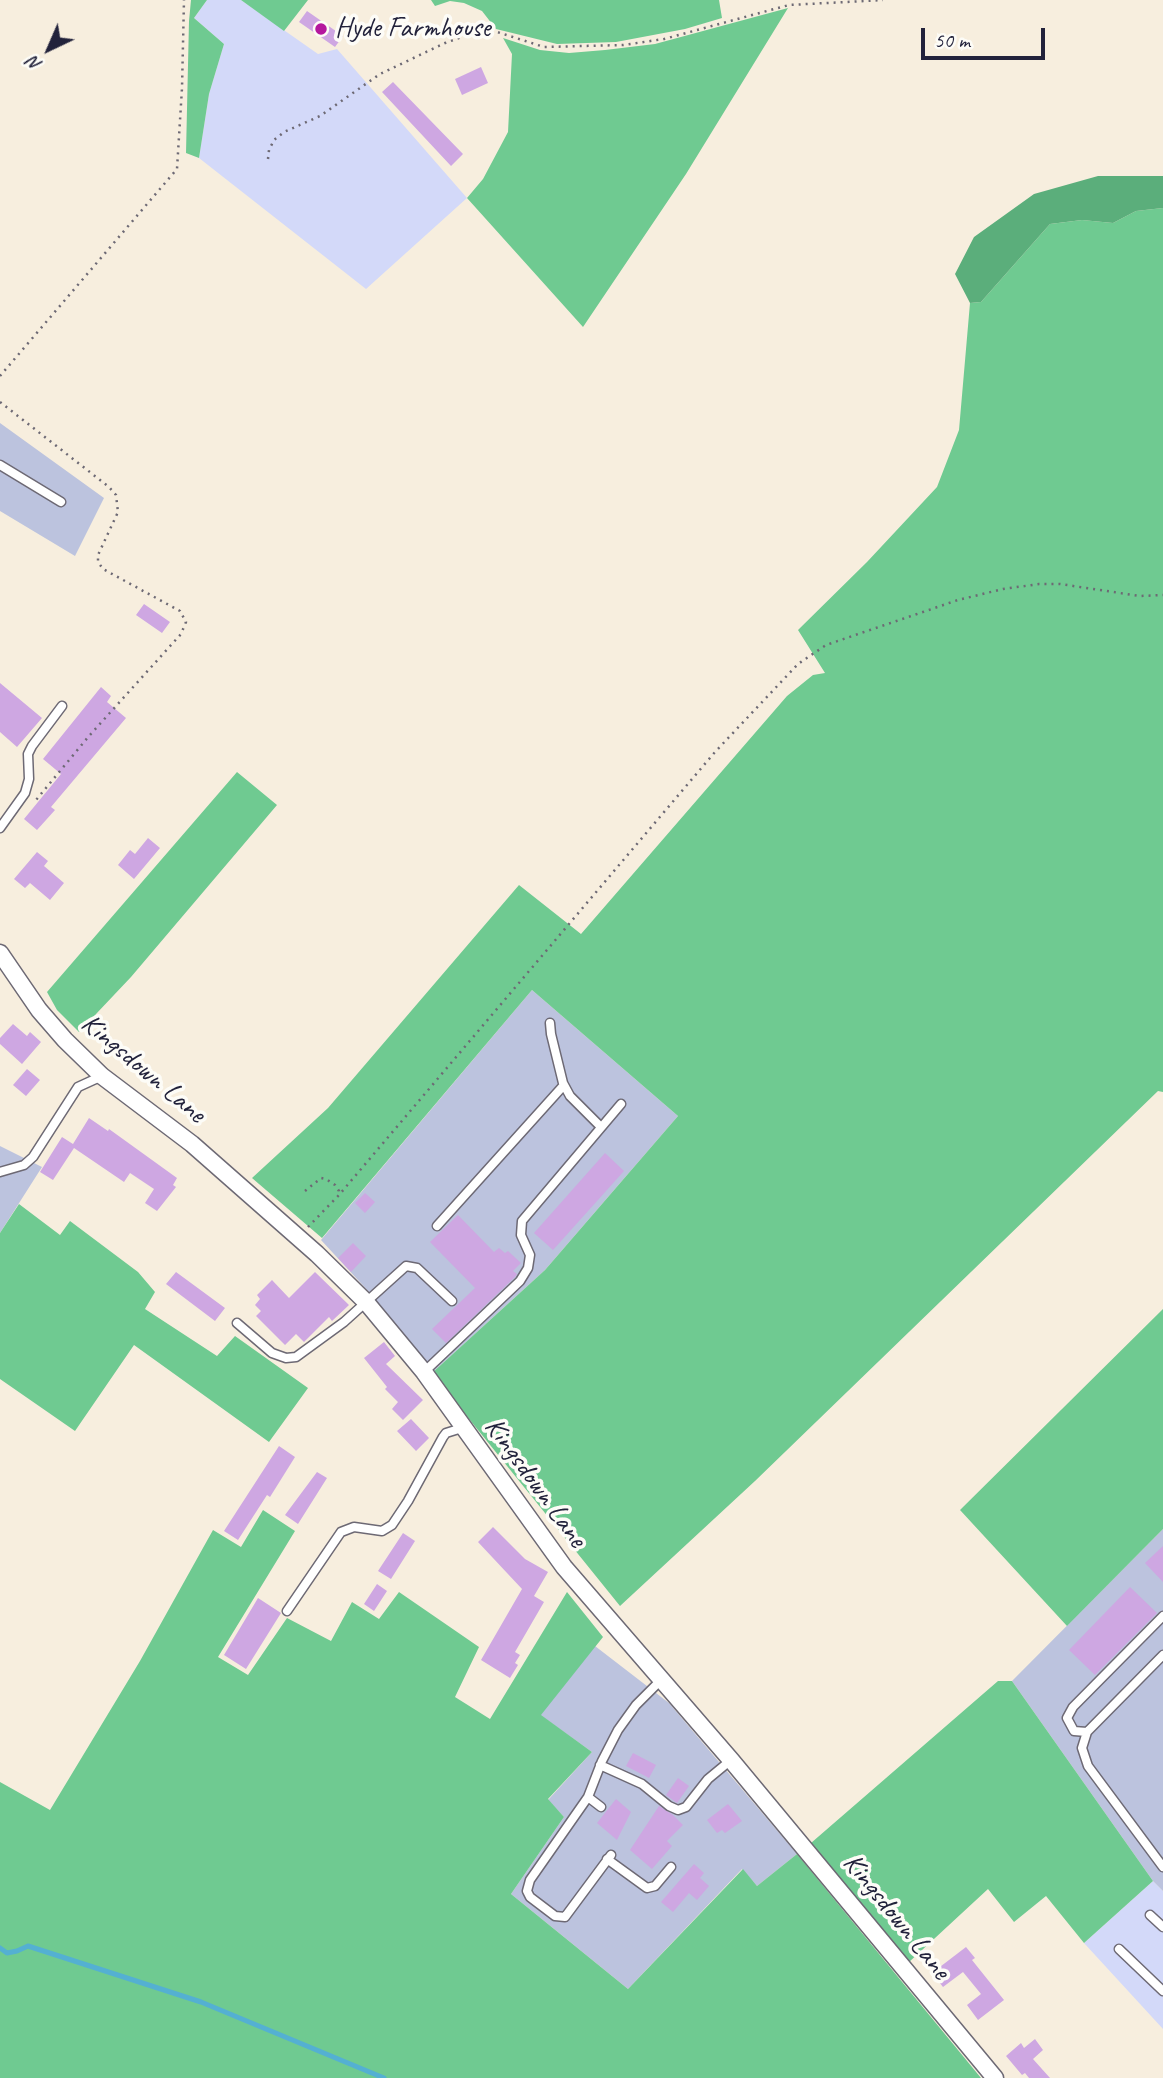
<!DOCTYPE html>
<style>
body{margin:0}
#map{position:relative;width:1163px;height:2078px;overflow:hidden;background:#f7eede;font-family:Caveat,sans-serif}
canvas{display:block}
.north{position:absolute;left:14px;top:14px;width:70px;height:70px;-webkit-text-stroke:5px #fdfcf7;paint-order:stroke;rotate:224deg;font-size:19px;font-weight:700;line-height:28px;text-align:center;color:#22223b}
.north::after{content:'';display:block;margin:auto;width:24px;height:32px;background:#22223b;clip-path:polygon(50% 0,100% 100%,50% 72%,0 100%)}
.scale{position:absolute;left:921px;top:28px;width:124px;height:32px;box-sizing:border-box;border:4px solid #22223b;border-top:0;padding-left:9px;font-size:21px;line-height:24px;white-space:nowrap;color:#22223b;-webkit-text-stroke:5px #fdfcf7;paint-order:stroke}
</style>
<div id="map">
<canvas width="1163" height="2078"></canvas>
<div class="north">N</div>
<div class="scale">50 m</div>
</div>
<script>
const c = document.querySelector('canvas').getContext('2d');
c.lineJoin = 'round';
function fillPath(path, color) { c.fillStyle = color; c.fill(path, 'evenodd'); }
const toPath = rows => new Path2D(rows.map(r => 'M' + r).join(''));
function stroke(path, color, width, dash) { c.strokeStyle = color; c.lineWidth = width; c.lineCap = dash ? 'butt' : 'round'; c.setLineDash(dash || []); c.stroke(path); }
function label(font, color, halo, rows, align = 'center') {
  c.font = font + ' Caveat,sans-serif'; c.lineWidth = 7; c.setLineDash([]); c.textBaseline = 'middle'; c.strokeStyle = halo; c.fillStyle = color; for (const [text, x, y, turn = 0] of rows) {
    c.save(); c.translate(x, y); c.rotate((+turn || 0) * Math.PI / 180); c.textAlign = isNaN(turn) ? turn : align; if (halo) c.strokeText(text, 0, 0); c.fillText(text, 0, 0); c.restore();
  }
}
fillPath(toPath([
 [207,0,241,0,318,54,337,49,467,198,366,289,199,158,209,94,224,44,194,18],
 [1153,1881,1163,1891,1163,2029,1084,1943]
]), '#d3d9f9');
fillPath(toPath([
 [0,423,104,498,75,556,0,511],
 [532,990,678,1116,545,1270,432,1373,369,1292,321,1240],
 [0,1146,42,1167,0,1233],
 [1163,1529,1163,1891,1153,1881,1012,1681],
 [595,1646,669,1703,797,1854,757,1886,742,1869,628,1989,511,1894,564,1817,548,1800,592,1752,540,1715]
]), '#bcc3de');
fillPath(toPath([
 [191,0,207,0,194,18,224,44,209,94,199,158,186,153,189,21],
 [241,0,308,0,284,31],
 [431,0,719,0,722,18,685,29,616,42,557,44,496,29,482,11,464,3,450,1,435,6],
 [788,8,686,174,583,327,467,198,483,179,508,132,512,54,503,38,540,50,569,53,605,50,655,44],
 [1163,208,1163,1092,1158,1091,755,1481,620,1606,432,1373,545,1270,678,1116,532,990,322,1238,252,1178,328,1108,519,885,581,934,787,696,813,675,825,673,798,630,867,562,937,487,959,430,970,303,981,302,1050,224,1082,220,1113,223,1136,211],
 [237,772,277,805,131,977,79,1032,57,1010,47,992],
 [19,1204,60,1235,70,1221,138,1272,155,1292,145,1309,217,1356,235,1336,308,1388,269,1442,134,1345,75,1431,0,1379,0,1233],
 [1163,1309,1163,1529,1067,1626,960,1510],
 [263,1510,295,1531,218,1657,248,1675,287,1618,331,1641,352,1602,379,1619,399,1592,479,1647,455,1697,490,1719,567,1592,603,1637,541,1715,592,1752,548,1799,564,1817,511,1894,628,1989,743,1869,757,1886,797,1854,981,2078,0,2078,0,1782,50,1810,140,1661,213,1530,241,1547],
 [998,1681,1012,1681,1153,1881,1084,1943,1046,1896,1014,1922,988,1889,908,1963,811,1843]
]), '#6fca91');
fillPath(toPath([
 [1098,176,1163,176,1163,208,1136,211,1113,223,1082,220,1050,224,981,302,970,303,955,274,974,237,1034,194]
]), '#5bae7b');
stroke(toPath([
 [0,1948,7,1953,17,1951,28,1946,201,2002,384,2078]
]), '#54b0d2', 5);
fillPath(toPath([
 [307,11,343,36,335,47,299,22],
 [481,67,488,83,462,95,455,79],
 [393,82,463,154,451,166,382,92],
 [144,604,170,622,162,633,136,615],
 [0,683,42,718,17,747,0,732],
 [101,687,111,696,107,702,126,718,51,807,55,810,37,830,24,819,61,774,43,759],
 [148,838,160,848,134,879,118,865,130,850,135,854],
 [37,852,48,861,44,866,64,883,50,900,30,883,25,888,14,879],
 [13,1024,27,1036,30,1032,41,1042,22,1064,0,1044,0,1038],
 [27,1069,40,1080,26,1096,13,1085],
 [89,1118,108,1131,109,1129,177,1178,173,1185,176,1187,157,1211,145,1203,154,1189,130,1173,124,1182,74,1148,53,1180,40,1172,62,1137,73,1144],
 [605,1153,624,1171,553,1250,534,1233],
 [365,1193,375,1202,365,1213,355,1203],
 [458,1215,494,1252,499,1248,505,1253,508,1251,521,1263,513,1271,517,1274,515,1277,446,1343,432,1329,475,1288,430,1242],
 [353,1243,366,1256,351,1272,338,1258],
 [176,1272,225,1308,215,1321,166,1284],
 [315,1272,349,1305,332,1321,329,1317,304,1342,296,1334,285,1345,256,1316,261,1311,255,1305,260,1299,257,1295,272,1280,289,1298],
 [384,1342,395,1356,386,1364,423,1400,403,1420,392,1409,398,1402,385,1389,387,1387,364,1358],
 [411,1419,429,1438,416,1451,397,1431],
 [279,1446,295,1457,270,1497,267,1495,238,1540,224,1531],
 [317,1472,327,1478,298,1524,285,1515],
 [493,1527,525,1559,548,1572,534,1596,544,1602,515,1652,520,1655,515,1663,518,1665,510,1678,481,1660,522,1589,478,1542],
 [403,1533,415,1541,391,1579,378,1571],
 [1163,1546,1163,1582,1145,1563],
 [377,1584,387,1591,374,1611,364,1604],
 [1130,1587,1157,1613,1095,1675,1069,1650],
 [258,1598,281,1613,246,1669,224,1655],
 [633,1753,656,1765,649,1778,626,1766],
 [678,1778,689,1786,677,1803,666,1795],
 [616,1799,631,1812,617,1840,597,1823],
 [728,1804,742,1821,725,1833,722,1830,717,1833,707,1820],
 [659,1806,673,1815,683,1825,667,1841,672,1846,652,1869,630,1850],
 [694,1864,704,1873,700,1878,709,1886,697,1900,689,1893,673,1912,661,1902],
 [966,1947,975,1958,972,1960,1004,2000,978,2020,967,2005,981,1994,963,1972,943,1987,932,1973],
 [1035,2039,1043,2050,1033,2059,1050,2078,1029,2078,1025,2073,1022,2075,1006,2056,1021,2043,1024,2048]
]), '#cea7e2');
const lane = toPath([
 [0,465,61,502],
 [0,828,25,793,29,779,28,754,32,746,62,706],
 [550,1023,551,1034,563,1083,570,1096,601,1127],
 [0,1172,24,1165,33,1157,78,1087,102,1076],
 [437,1226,564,1085],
 [237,1323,272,1353,286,1358,296,1357,344,1322,406,1266,417,1268,452,1301],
 [424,1372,520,1281,528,1268,530,1255,521,1235,522,1221,621,1104],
 [287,1611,341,1532,354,1527,382,1531,392,1525,408,1501,443,1437,446,1433,462,1428],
 [1163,1655,1087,1732,1082,1748,1088,1766,1163,1867],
 [1087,1732,1074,1731,1067,1718,1073,1707,1163,1616],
 [600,1765,642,1784,669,1806,678,1810,686,1807,708,1779,731,1760],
 [588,1797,601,1807],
 [611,1855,565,1917,555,1916,530,1897,527,1891,530,1880,588,1797,602,1761,618,1730,636,1705,662,1679],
 [607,1859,647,1888,655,1886,671,1867],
 [1150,1915,1163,1927],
 [1119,1949,1163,1991]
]);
const street = toPath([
 [0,953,39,1010,65,1040,102,1076,192,1144,317,1254,366,1302,424,1372,564,1567,731,1760,995,2078]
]);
stroke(lane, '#6d6974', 11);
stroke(street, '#6d6974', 19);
stroke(toPath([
 [268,159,269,150,274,140,284,132,320,116,380,74,445,43,473,33,491,30,544,47,623,45,664,39,789,5,883,0],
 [0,376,177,169,182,88,184,0],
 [0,402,109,487,116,495,118,512,98,555,98,562,103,569,180,611,186,622,181,634,89,736,36,800],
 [305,1191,321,1178,326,1179,335,1185,339,1191,339,1195],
 [308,1227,339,1195,715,752,798,664,826,645,958,600,1003,589,1039,584,1060,584,1140,596,1163,595]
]), '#6d6974', 2.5, [2, 5]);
stroke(lane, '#fff', 8);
stroke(street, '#fff', 16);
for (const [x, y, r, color] of [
 [321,29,7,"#b5179e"]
]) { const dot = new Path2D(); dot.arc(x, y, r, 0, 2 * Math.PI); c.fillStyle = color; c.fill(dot); stroke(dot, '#fdfcf7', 2.5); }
label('28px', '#22223b', '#fdfcf7', [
 ["Hyde Farmhouse",335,29]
], 'left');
label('28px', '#22223b', '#fdfcf7', [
 ["Kingsdown Lane",143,1069,40],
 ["Kingsdown Lane",535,1483,54],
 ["Kingsdown Lane",896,1917,51]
]);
</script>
